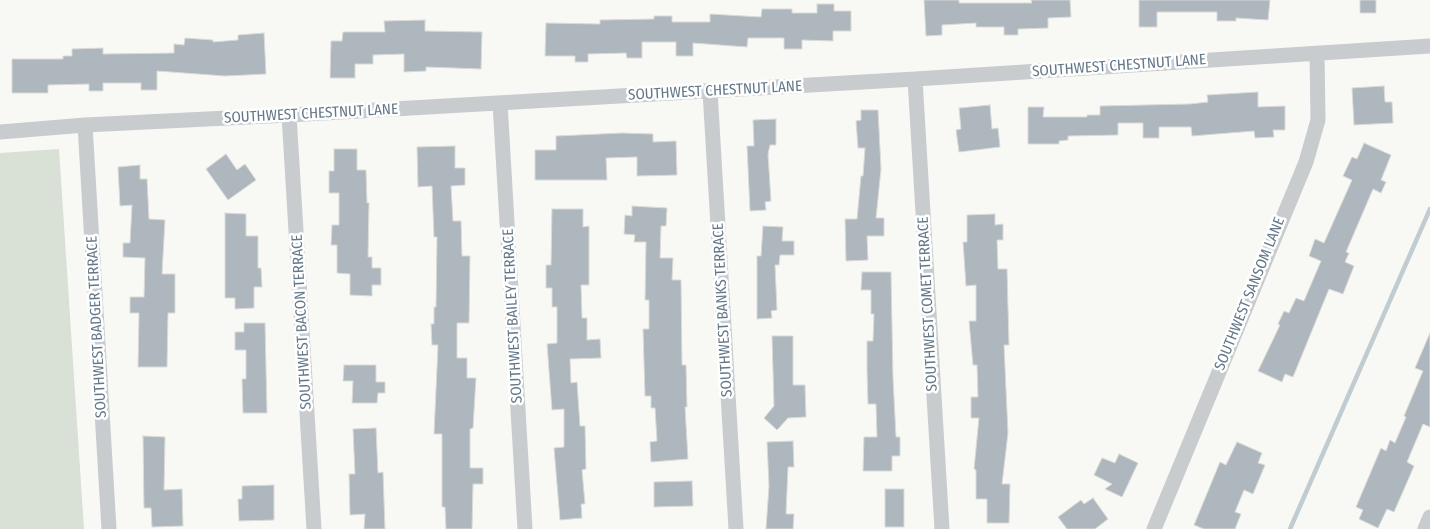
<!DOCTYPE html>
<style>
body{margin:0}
canvas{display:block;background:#f8f8f5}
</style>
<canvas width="1430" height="529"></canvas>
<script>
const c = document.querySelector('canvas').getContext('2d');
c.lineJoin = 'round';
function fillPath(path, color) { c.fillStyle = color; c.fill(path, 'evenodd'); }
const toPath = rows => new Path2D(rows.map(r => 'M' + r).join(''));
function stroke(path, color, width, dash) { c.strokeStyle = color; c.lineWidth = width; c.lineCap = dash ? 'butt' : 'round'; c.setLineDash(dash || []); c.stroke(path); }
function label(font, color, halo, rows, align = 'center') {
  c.font = font + ' "Fira Sans Condensed",sans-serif'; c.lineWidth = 5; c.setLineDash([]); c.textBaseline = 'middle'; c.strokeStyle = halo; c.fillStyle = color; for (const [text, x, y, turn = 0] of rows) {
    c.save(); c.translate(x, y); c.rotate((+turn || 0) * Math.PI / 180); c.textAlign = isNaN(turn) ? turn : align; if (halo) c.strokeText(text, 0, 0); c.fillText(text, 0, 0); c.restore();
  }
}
fillPath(toPath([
 [59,149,84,529,0,529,0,153]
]), '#d9e1d6');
stroke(toPath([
 [1290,529,1430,209]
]), '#c1ccd1', 4.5);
const building = toPath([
 [924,0,959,0,959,3,1032,3,1031,0,1070,0,1071,17,1048,18,1048,28,1018,29,1018,35,1004,35,1004,27,976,27,976,23,942,25,942,35,926,36,924,0],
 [1139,0,1270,0,1268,20,1236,18,1236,21,1217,21,1217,12,1157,12,1157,27,1139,27,1139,0],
 [1360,0,1376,0,1376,13,1360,13,1360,0],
 [817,4,834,4,834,11,851,11,851,31,833,31,833,41,802,40,802,49,784,49,784,38,748,38,747,47,693,43,693,56,676,56,676,42,642,42,642,58,627,58,626,53,588,54,588,62,575,62,575,56,545,56,546,23,600,24,600,20,654,19,654,16,672,16,672,22,710,22,710,14,761,17,762,9,792,9,792,13,817,13,817,4],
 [425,20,425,31,482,32,481,69,426,67,426,71,404,72,404,54,373,55,373,64,355,64,355,78,330,78,331,41,342,41,343,32,385,32,384,21,425,20],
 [264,33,266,74,225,76,157,71,157,90,141,90,141,83,103,83,103,91,89,91,89,84,48,85,48,93,12,93,12,59,63,59,63,56,72,56,72,49,103,48,103,54,174,53,174,44,184,45,185,38,213,40,213,42,238,40,238,35,264,33],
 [1384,86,1385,102,1392,102,1393,123,1354,125,1352,88,1384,86],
 [1258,92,1258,107,1285,106,1285,130,1273,130,1274,137,1255,138,1254,131,1192,136,1191,127,1159,127,1159,138,1143,138,1143,123,1118,123,1118,135,1068,136,1068,140,1059,141,1059,144,1028,144,1028,107,1044,107,1043,117,1087,117,1087,115,1100,115,1100,106,1190,104,1208,102,1207,95,1258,92],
 [990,105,992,129,998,128,1000,147,959,152,956,130,961,129,959,108,990,105],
 [861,110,878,110,881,169,876,218,884,218,884,236,867,236,868,260,846,261,845,219,857,219,861,176,863,176,865,148,858,148,856,121,861,120,861,110],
 [776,119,776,145,770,145,768,154,771,201,765,202,766,210,750,211,747,146,754,146,753,120,776,119],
 [622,133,653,134,653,142,676,141,677,175,637,176,637,157,606,158,607,180,535,180,535,150,556,150,556,136,622,133],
 [1364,143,1391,155,1381,180,1386,182,1381,193,1373,189,1346,252,1349,253,1345,262,1354,266,1343,294,1329,289,1293,377,1285,374,1282,382,1258,371,1280,325,1278,324,1284,311,1289,313,1296,298,1304,301,1321,261,1309,256,1315,239,1324,243,1352,180,1343,176,1352,157,1357,159,1364,143],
 [455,146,455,168,465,168,465,185,451,186,453,221,461,221,462,256,470,256,469,323,457,323,457,358,467,358,467,378,476,378,473,428,470,429,470,468,483,468,483,484,473,484,472,529,446,529,445,507,442,507,442,434,434,434,438,345,432,345,431,324,434,324,434,307,436,307,437,237,434,237,432,186,418,187,417,147,455,146],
 [334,149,357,149,357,170,366,170,367,203,369,203,368,257,372,257,372,268,381,268,381,285,372,285,372,296,350,295,350,274,337,273,337,245,331,245,332,225,339,225,339,193,329,193,329,171,334,171,334,149],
 [226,154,237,170,245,164,256,180,228,200,206,169,226,154],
 [140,165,140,179,147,179,149,219,165,220,162,274,175,274,175,313,168,313,167,367,138,367,139,313,130,313,130,297,144,297,145,258,123,257,123,243,130,243,132,205,120,206,118,167,140,165],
 [632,206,667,208,666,226,661,226,660,258,673,258,672,280,681,280,682,365,686,365,687,407,685,407,688,459,651,462,650,442,657,441,655,408,651,408,651,396,645,396,643,329,649,329,649,300,645,300,646,242,634,242,635,235,624,234,625,215,632,216,632,206],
 [552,209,583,209,583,227,589,226,589,285,581,285,582,318,587,318,587,340,600,339,601,358,570,359,571,383,577,382,580,426,585,426,586,469,582,470,585,504,581,504,582,518,560,520,554,448,564,447,564,409,552,410,547,344,557,343,557,307,552,307,552,288,546,288,546,265,551,265,552,209],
 [225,213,246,214,246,236,258,236,258,268,261,268,262,287,254,287,254,308,235,309,235,298,225,298,225,213],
 [995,214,995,225,1003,224,1003,240,997,240,998,269,1007,269,1009,345,1004,345,1008,433,1002,484,1010,484,1009,523,987,523,987,499,976,499,976,470,974,469,979,418,971,418,971,397,978,397,977,365,973,365,969,321,976,321,976,285,966,286,963,242,967,242,967,215,995,214],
 [763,226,783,227,782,241,794,241,794,255,780,255,779,265,775,265,777,310,771,311,772,318,757,319,757,256,761,256,763,226],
 [862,272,891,272,893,378,896,437,900,437,900,456,892,456,892,471,863,471,864,437,877,437,876,404,868,404,867,371,867,341,873,341,874,314,871,314,871,290,861,290,862,272],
 [244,323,265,323,267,413,243,413,242,379,246,379,246,350,235,350,235,332,244,332,244,323],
 [1430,333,1430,427,1423,424,1407,462,1414,466,1408,480,1394,512,1387,509,1378,528,1359,519,1363,510,1356,507,1381,448,1386,451,1390,440,1395,443,1406,417,1404,416,1423,371,1415,368,1430,333],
 [772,336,793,336,793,385,805,385,806,417,788,418,777,430,764,418,774,406,772,336],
 [344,365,376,365,376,382,385,382,385,393,378,393,377,403,352,403,353,381,343,381,344,365],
 [376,428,378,473,383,472,385,529,364,529,365,514,350,515,349,474,355,474,353,429,376,428],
 [143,436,165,437,164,490,182,489,183,526,152,527,151,508,144,508,143,436],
 [793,441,794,467,788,467,786,514,794,514,793,529,766,529,769,486,767,442,793,441],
 [1237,442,1262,453,1258,463,1265,465,1253,494,1244,490,1235,512,1241,514,1235,529,1204,529,1194,525,1220,462,1226,465,1237,442],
 [1119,454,1138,463,1122,497,1105,489,1112,484,1094,475,1102,458,1115,463,1119,454],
 [692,481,693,506,654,507,654,482,692,481],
 [274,485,274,520,239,521,238,499,242,499,242,486,274,485],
 [885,489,904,489,904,527,885,527,885,489],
 [1093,498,1108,519,1095,529,1067,529,1058,517,1081,500,1084,504,1093,498]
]);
fillPath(building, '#aeb7bd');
stroke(building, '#dadad7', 1);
stroke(toPath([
 [915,79,942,529],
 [710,91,736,529],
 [500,103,525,529],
 [289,115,314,529],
 [85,125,109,529],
 [0,132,85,125,289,115,915,79,1430,46],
 [1154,529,1306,162,1318,120,1317,53],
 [1425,529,1430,517]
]), '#c8cccf', 15);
label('15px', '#647889', '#fff', [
 ["SOUTHWEST CHESTNUT LANE",1119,66,-4],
 ["SOUTHWEST CHESTNUT LANE",715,91,-3],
 ["SOUTHWEST CHESTNUT LANE",311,114,-3],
 ["SOUTHWEST SANSOM LANE",1250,294,-68],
 ["SOUTHWEST COMET TERRACE",928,304,-93],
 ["SOUTHWEST BANKS TERRACE",723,310,-93],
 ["SOUTHWEST BAILEY TERRACE",513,316,-93],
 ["SOUTHWEST BACON TERRACE",302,322,-93],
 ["SOUTHWEST BADGER TERRACE",97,327,-93]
]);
</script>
